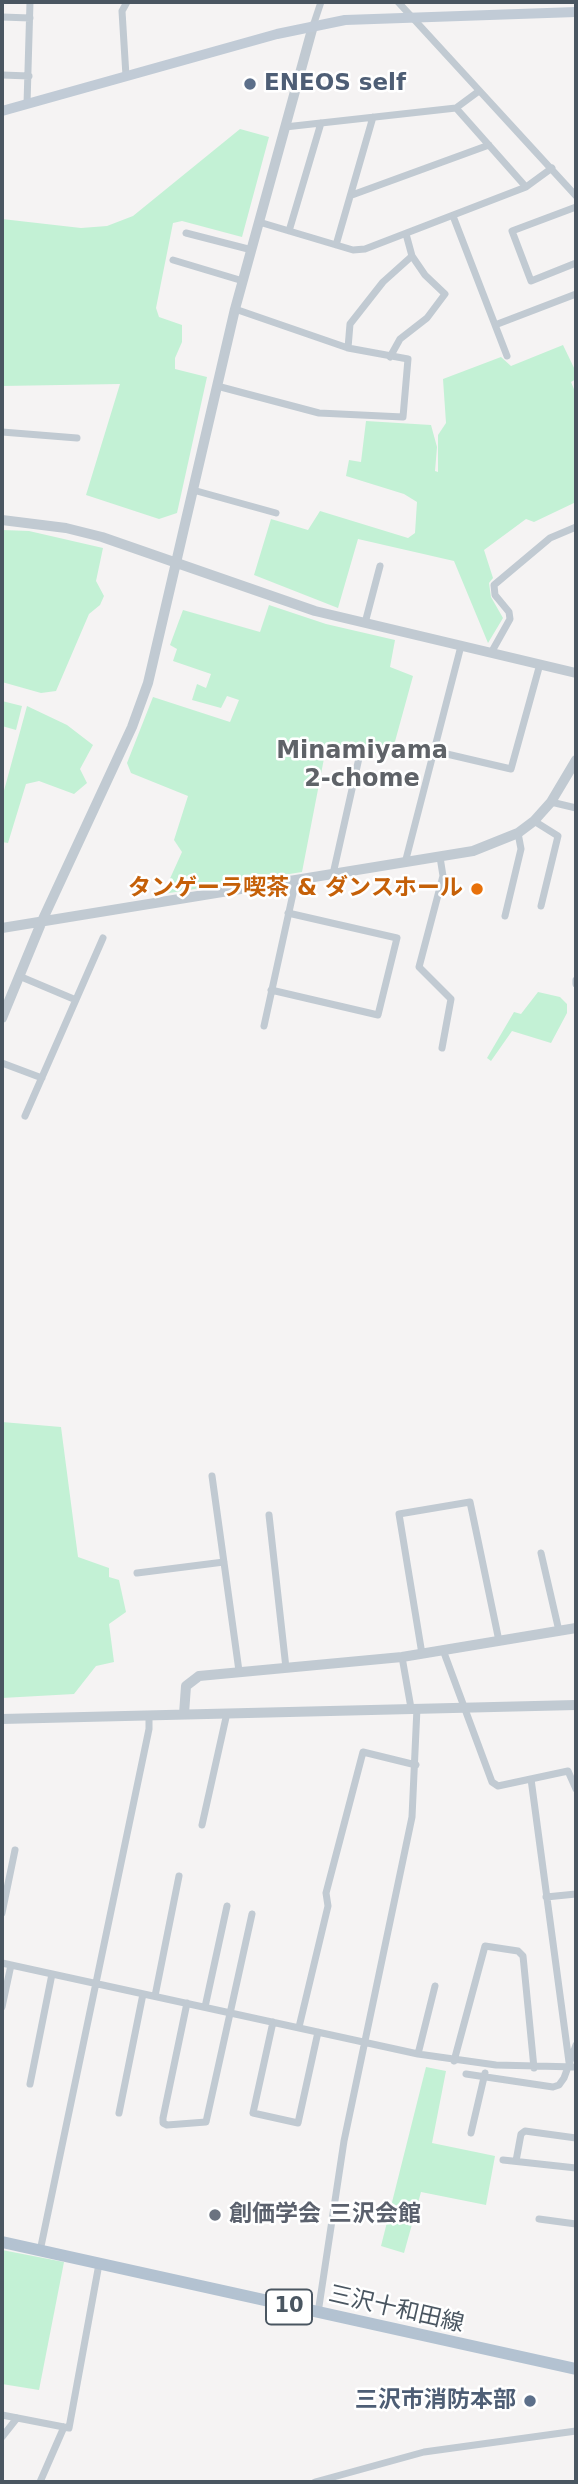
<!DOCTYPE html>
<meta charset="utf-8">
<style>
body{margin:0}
#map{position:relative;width:578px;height:2484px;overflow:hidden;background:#f5f3f3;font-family:"DejaVu Sans",sans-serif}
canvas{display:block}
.frame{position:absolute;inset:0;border:4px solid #4a5661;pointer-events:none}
</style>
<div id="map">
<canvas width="578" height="2484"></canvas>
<div class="frame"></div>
</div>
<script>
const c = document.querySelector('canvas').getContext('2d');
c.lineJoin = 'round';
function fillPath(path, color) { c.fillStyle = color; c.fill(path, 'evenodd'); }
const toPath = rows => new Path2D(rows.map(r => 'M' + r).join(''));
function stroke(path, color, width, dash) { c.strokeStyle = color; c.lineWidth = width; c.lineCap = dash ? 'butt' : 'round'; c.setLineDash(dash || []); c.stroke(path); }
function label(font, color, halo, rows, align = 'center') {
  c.font = font + ' "DejaVu Sans","Noto Sans JP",sans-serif'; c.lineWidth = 5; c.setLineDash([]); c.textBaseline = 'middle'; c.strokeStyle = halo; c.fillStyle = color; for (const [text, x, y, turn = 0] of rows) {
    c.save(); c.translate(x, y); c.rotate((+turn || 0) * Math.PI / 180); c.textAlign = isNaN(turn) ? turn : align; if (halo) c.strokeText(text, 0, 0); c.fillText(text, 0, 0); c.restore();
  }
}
fillPath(toPath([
 [240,129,269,137,242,237,182,221,173,223,156,308,159,317,182,325,182,342,175,358,175,369,207,377,177,513,159,519,86,495,120,384,2,386,2,219,81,228,107,226,133,216],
 [563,345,576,372,576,379,571,382,576,394,576,502,534,522,526,519,484,550,493,578,489,583,491,597,503,618,488,643,454,561,358,539,338,608,254,575,271,519,308,530,320,511,408,538,415,533,417,502,404,494,346,476,349,460,361,462,366,421,431,425,437,447,435,471,438,472,438,435,446,423,443,379,501,357,511,366],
 [2,530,29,531,103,548,96,581,104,596,100,605,89,614,56,691,41,693,2,682],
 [269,605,326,624,395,640,390,667,413,676,391,756,327,743,302,872,163,894,182,852,174,840,188,796,131,773,127,763,153,697,230,722,239,700,227,696,221,708,192,700,197,684,206,688,211,674,173,661,177,649,170,645,183,610,260,632],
 [2,701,22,706,16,730,2,726],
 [27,706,67,725,93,745,80,769,87,783,74,794,39,781,26,784,8,843,2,842,2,798],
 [538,992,560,997,567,1004,567,1013,551,1043,512,1031,491,1061,487,1058,514,1012,521,1014],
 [2,1422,61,1427,78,1557,109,1568,109,1577,119,1580,126,1612,109,1624,114,1662,96,1666,74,1694,2,1698],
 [426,2067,446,2071,432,2143,495,2156,486,2205,421,2192,404,2253,381,2246],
 [2,2250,64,2262,39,2390,2,2384]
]), '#c3f1d5');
stroke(toPath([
 [398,2,576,196],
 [2,17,30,18],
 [313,26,321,2],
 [2,75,29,76],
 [126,76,122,11,127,2],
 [27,104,30,2],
 [456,108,526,187],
 [285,127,456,108,479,91],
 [352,195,489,145],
 [576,207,512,231,531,281,576,263],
 [453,216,507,356],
 [259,222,353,250,365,249,526,187,552,168],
 [289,231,321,123],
 [186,233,252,250],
 [336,245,373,117],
 [173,260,243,281],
 [495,325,576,294],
 [348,348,350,324,383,282,412,256],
 [390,357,400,339,427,318,445,294,425,275,412,256,406,234],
 [217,386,319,413,403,417,408,359,348,348,235,309],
 [2,432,77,438],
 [193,490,276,513],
 [365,623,380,566],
 [491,653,510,619,509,612,495,595,494,585,550,538,576,527],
 [434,751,511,769,540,664],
 [551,802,576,808],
 [534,821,558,836,541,906],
 [440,857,443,876,419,967,451,999,442,1048],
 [405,863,461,646],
 [333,874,359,758],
 [505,916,521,849,518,833],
 [19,976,76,1000],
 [576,980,576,984],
 [271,990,378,1015,397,938,288,913],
 [264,1026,296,880],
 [2,1063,42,1078],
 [25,1116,103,938],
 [212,1476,239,1671],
 [269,1515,286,1668],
 [541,1553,559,1631],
 [137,1573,224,1562],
 [443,1650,492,1782,498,1786,568,1771,576,1789],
 [422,1654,399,1514,470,1502,499,1641],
 [402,1657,411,1708],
 [531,1779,569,2062],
 [202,1825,227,1713],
 [546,1897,576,1894],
 [2,1913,15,1850],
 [2,1963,418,2054,496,2065,576,2067],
 [155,1996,179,1876],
 [187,2003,163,2118,163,2123,167,2125,206,2122,252,1914],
 [2,2007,11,1965],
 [205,2007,227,1906],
 [273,2022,253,2113,298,2123,318,2032],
 [299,2027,328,1906,326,1893,363,1752,416,1765],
 [418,2054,435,1986],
 [454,2061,485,1946,518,1951,523,1956,534,2068],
 [466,2074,553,2087,559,2085,564,2078,576,2045],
 [30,2084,52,1974],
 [119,2113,143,1994],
 [471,2133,485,2073],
 [503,2160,576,2168],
 [516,2161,521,2134,525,2131,576,2138],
 [539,2219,576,2224],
 [40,2251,149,1729,149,1715],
 [318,2313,344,2141,412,1817,417,1708],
 [2,2415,69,2428,99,2264],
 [2,2437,17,2418],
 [40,2482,64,2427],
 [315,2482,424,2452,576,2431]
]), '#c1cad2', 7);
stroke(toPath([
 [2,520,66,528,102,537,315,611,576,673],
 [2,928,473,851,518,833,534,821,551,802,576,760],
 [2,1018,42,921,132,727,148,683,235,309,313,26],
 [184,1714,186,1686,199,1676,402,1657,576,1628],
 [2,1719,576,1705]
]), '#c1cad2', 10);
stroke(toPath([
 [2,111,277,34,345,20,576,12]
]), '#c1cbd6', 10);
stroke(toPath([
 [2,2242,576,2369]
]), '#b3c2d1', 12);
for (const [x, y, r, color] of [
 [250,84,7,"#5c6f8a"],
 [477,889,7,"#e8710a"],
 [215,2215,7,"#6b7280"],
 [530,2401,7,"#5c6f8a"]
]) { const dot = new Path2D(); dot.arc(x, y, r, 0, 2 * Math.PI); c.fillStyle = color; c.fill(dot); stroke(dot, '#fff', 2.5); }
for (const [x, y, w] of [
 [289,2307,46]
]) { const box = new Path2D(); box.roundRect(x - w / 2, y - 17.5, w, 35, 5); c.fillStyle = '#fff'; c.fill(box); stroke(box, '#4a5661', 2); }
label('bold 21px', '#4a5661', null, [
 ["10",289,2307]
]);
label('bold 23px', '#4e5e75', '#fff', [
 ["ENEOS self",264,84],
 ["三沢市消防本部",516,2401,"right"]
], 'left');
label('bold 23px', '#c56008', '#fff', [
 ["タンゲーラ喫茶 & ダンスホール",463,889]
], 'right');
label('bold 23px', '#5b616d', '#fff', [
 ["創価学会 三沢会館",229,2215]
], 'left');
label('23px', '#4a5661', '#fff', [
 ["三沢十和田線",396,2310,13]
]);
label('bold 24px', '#5f6368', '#fff', [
 ["Minamiyama",362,752],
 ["2-chome",362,780]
]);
</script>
